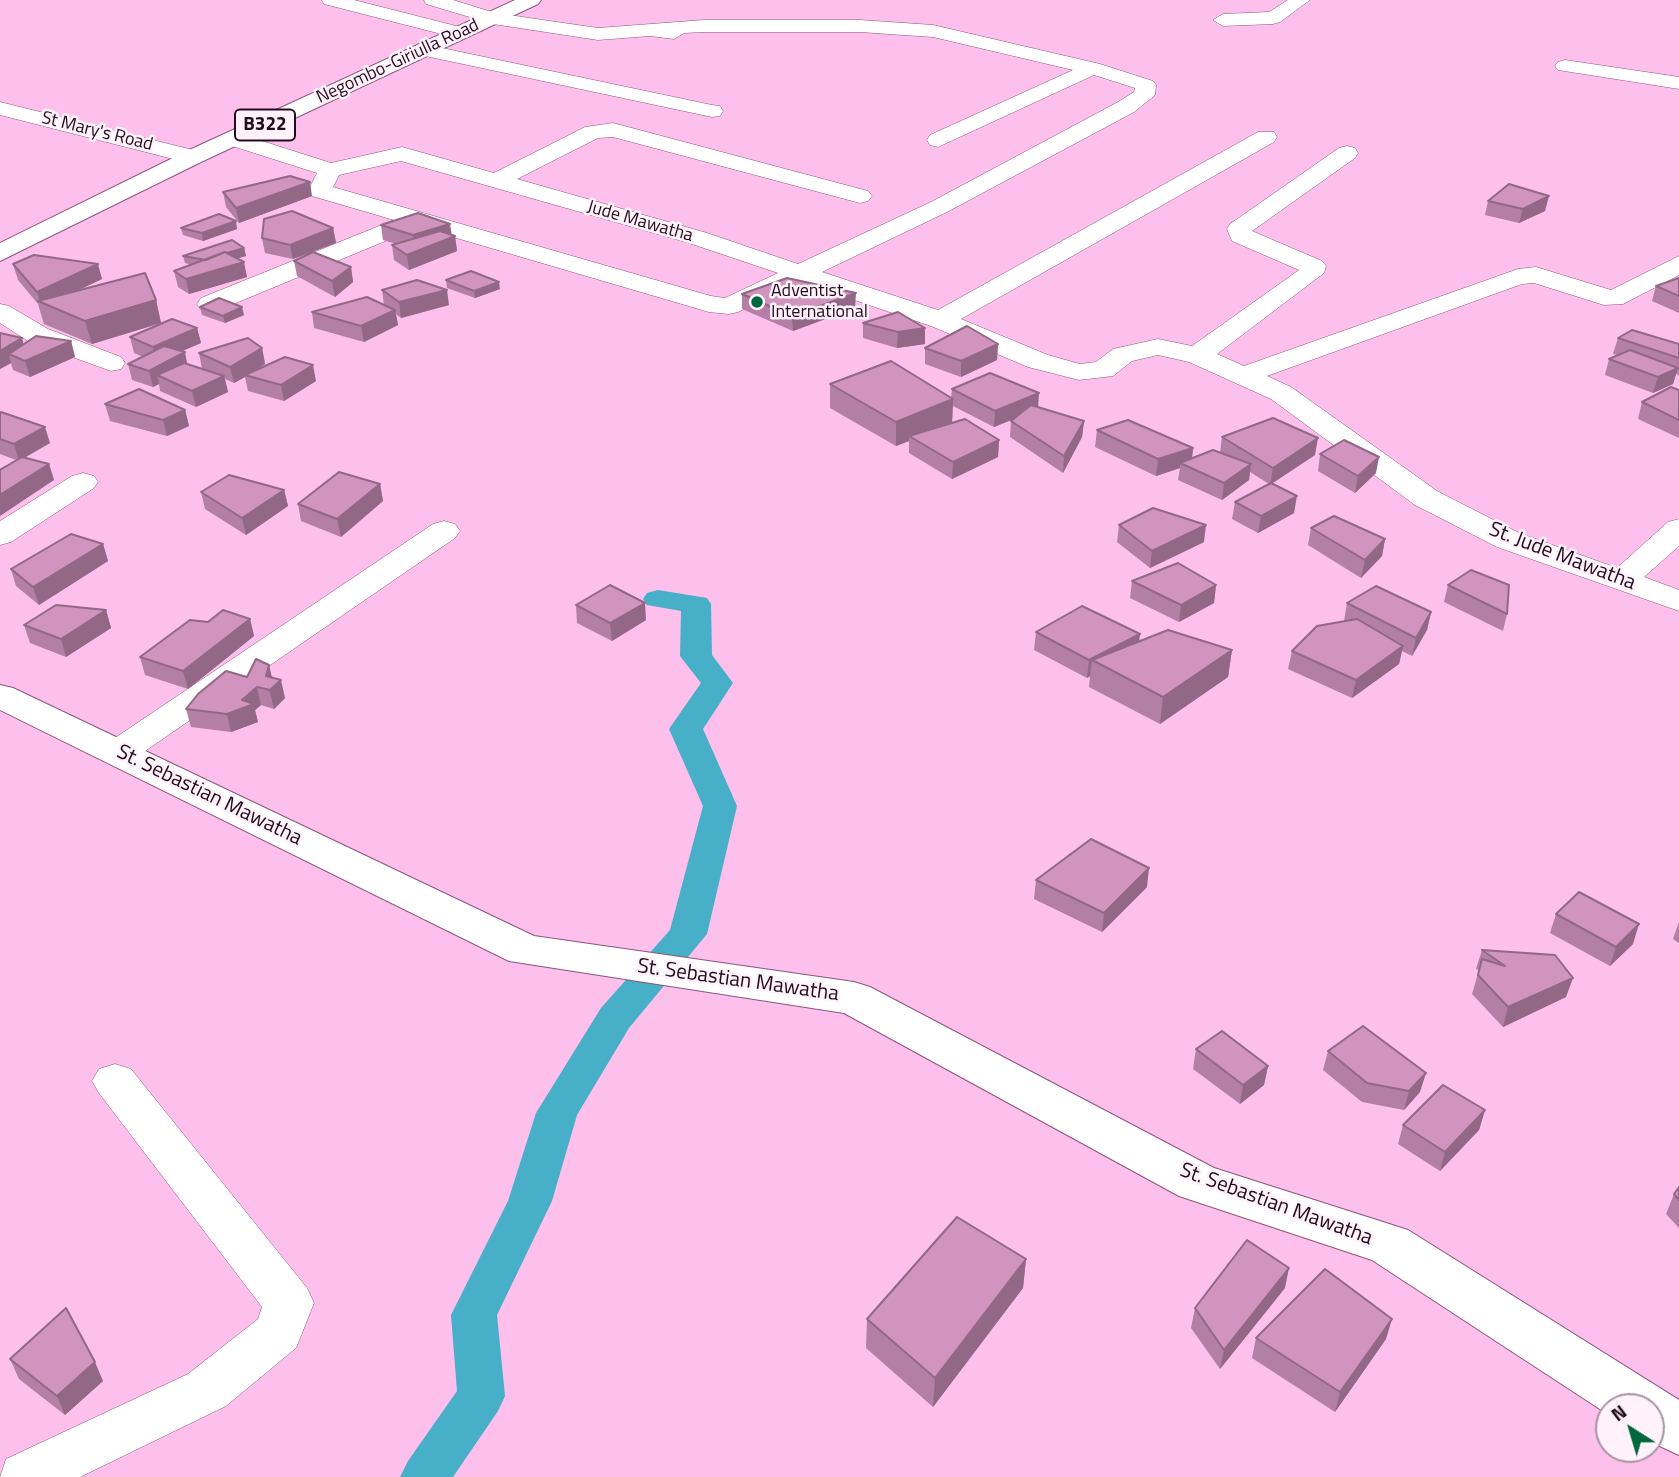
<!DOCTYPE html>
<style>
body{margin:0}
#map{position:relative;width:1679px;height:1477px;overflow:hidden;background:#fdbfec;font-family:"Titillium Web",sans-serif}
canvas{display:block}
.north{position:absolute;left:1595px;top:1393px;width:70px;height:70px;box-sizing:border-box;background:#fff2fb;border:2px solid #a796a2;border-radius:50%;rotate:323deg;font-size:19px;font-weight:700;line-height:28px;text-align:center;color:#220d1d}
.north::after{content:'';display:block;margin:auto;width:24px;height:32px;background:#01673d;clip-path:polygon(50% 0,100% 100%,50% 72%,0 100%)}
</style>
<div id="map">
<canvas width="1679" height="1477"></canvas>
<div class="north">N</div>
</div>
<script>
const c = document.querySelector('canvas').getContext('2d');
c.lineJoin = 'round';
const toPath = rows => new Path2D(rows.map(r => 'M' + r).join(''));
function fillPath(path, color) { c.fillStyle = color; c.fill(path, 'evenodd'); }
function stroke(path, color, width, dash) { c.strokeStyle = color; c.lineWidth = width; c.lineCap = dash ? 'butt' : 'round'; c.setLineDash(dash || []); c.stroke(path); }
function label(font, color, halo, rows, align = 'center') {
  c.font = font + ' "Titillium Web",sans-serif'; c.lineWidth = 5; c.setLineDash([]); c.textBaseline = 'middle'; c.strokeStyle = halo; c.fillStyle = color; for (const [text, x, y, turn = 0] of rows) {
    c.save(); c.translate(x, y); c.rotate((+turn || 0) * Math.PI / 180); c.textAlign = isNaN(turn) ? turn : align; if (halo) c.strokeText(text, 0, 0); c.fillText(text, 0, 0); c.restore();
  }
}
fillPath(toPath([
 [658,590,707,598,711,604,712,655,733,683,703,729,737,806,707,934,629,1028,577,1115,552,1201,497,1315,505,1396,498,1411,453,1477,400,1477,408,1461,457,1391,451,1315,508,1201,536,1113,601,1008,670,930,703,806,669,729,701,683,680,656,681,611,647,605,643,599,647,593,658,590]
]), '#48afc8');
const minor = toPath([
 [322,0,354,0,468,29,471,33,468,37,461,39,324,4,322,0],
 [424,0,453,0,495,13,598,28,704,20,860,20,933,25,1100,64,1153,81,1156,85,1155,95,1134,112,947,212,822,272,938,310,1258,132,1274,132,1277,137,1274,142,961,319,1048,355,1080,364,1096,362,1113,349,1158,339,1192,346,1299,270,1232,241,1227,229,1230,224,1339,148,1347,146,1355,148,1358,153,1355,158,1252,231,1322,261,1326,266,1324,273,1217,354,1244,366,1518,269,1536,267,1611,290,1679,256,1679,275,1623,304,1604,305,1534,283,1522,284,1267,376,1291,387,1437,491,1519,533,1617,568,1668,522,1679,519,1679,546,1644,577,1679,590,1679,611,1497,547,1415,505,1271,399,1189,362,1158,355,1132,361,1113,376,1079,380,1028,367,931,326,801,282,738,312,729,314,709,312,419,227,219,310,210,312,201,310,197,304,201,298,394,220,312,196,308,191,317,173,226,144,223,139,226,134,234,132,331,163,402,147,494,173,585,127,613,123,868,191,872,196,868,201,860,203,613,137,598,138,517,179,707,233,798,264,931,202,1118,102,1134,92,1135,88,1094,75,938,147,930,145,927,140,930,135,1073,70,933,37,860,32,704,32,684,33,674,39,650,36,598,40,493,24,426,4,424,0],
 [401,161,689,243,778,273,725,298,711,296,333,187,339,175,401,161],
 [1288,0,1310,0,1280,22,1273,24,1223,26,1213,20,1223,14,1269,12,1288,0],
 [423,44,712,105,720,106,723,111,720,116,712,117,416,54,413,50,416,46,423,44],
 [1565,60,1679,77,1679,89,1558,70,1555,66,1558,62,1565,60],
 [0,102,201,152,204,157,201,162,193,164,0,115,0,102],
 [0,304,9,306,48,329,121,357,125,363,121,369,111,371,28,341,0,323,0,304],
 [83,473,94,476,98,482,94,488,11,542,0,545,0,521,72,476,83,473],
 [444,521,455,524,460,531,455,538,132,760,119,764,106,760,100,752,106,744,433,524,444,521],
 [115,1064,131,1069,307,1288,314,1303,296,1348,226,1406,80,1477,0,1477,6,1459,188,1374,258,1319,262,1307,99,1093,92,1081,99,1069,115,1064]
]);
const tertiary = toPath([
 [0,685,13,688,534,936,854,982,870,987,1214,1168,1408,1230,1679,1400,1679,1455,1651,1442,1651,1407,1609,1407,1609,1415,1372,1260,1179,1196,844,1013,509,961,0,710,0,685]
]);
const primary = toPath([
 [515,0,541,0,538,4,201,162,0,261,0,243,185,152,515,0]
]);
stroke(minor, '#8c557e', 1);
stroke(tertiary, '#8c557e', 2);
stroke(primary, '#8c557e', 2);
fillPath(minor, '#fff');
fillPath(tertiary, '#fff');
fillPath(primary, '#fff');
fillPath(toPath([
 [223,192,312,196,239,223,226,207],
 [1488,201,1545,211,1519,223,1485,215],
 [381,225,452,235,455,236,457,251,409,270,394,260,392,245,396,244,383,240],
 [181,228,237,229,203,241,183,235],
 [333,228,336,243,293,259,265,253,262,238],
 [244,248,246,256,237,258,247,277,189,294,178,287,174,271,192,265,185,263,183,256],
 [294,261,351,267,353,282,335,297,297,276],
 [13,264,102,279,77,291,156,300,161,323,92,344,44,324,38,304,18,280],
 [1679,278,1679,313,1652,301,1656,286],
 [446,280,500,289,475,298,447,288],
 [382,290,449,305,401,318,396,314,398,325,364,342,314,328,312,312,384,305],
 [742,294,855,308,793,331,742,309],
 [200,307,244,315,225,323,202,315],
 [863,323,925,328,925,344,897,348,863,338],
 [197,328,201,343,182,351,187,364,202,369,199,353,262,348,265,364,253,371,316,381,284,401,248,391,245,377,234,383,225,379,228,392,196,407,160,391,159,384,153,387,132,380,128,364,143,357,134,353,130,337],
 [0,333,22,338,23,344,71,341,75,357,30,377,13,370,11,363,0,369],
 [1618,338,1679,344,1679,375,1676,374,1673,384,1653,393,1605,375,1609,359,1618,355,1613,354],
 [998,344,997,360,961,377,925,364,925,348],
 [830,384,951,398,952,389,1038,407,1084,421,1082,437,1063,473,1010,437,1011,421,1014,419,994,427,953,406,952,423,999,440,998,457,952,479,909,453,909,441,896,446,830,408],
 [1679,390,1679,438,1638,419,1642,402],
 [105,404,185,410,189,426,167,436,110,421],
 [0,413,50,443,25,457,49,464,54,480,16,460,0,454],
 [1097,430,1193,448,1192,459,1220,453,1222,437,1315,455,1272,483,1294,513,1258,533,1232,519,1235,502,1269,484,1250,472,1249,480,1222,500,1178,480,1180,468,1156,476,1095,447],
 [1320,454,1376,473,1355,493,1318,471],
 [380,484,383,501,341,537,301,521,298,504],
 [284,490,288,506,246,535,205,509,201,492],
 [1119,525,1204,542,1150,568,1117,542],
 [1311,528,1385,539,1382,556,1361,578,1308,545],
 [103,544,108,561,39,605,16,586,11,569],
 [1132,581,1216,585,1214,603,1179,622,1130,598],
 [1448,585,1507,614,1503,631,1444,602],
 [1347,603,1431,612,1427,630,1412,656,1402,651,1399,664,1352,698,1288,669,1292,651,1344,621],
 [576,605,646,620,612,641,577,623],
 [106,610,111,628,66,657,30,643,24,625],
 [250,619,254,636,188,689,145,675,140,657],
 [1036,632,1232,650,1228,677,1160,724,1089,687,1090,676,1087,678,1034,650],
 [269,665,272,678,285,698,274,709,261,705,255,710,258,722,231,732,191,727,186,709],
 [1036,880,1147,887,1102,932,1034,899],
 [1556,914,1633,944,1610,966,1550,933],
 [1679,922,1679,943,1673,939],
 [1482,950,1566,997,1503,1027,1472,994,1479,970,1476,969],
 [1196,1049,1268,1066,1264,1085,1240,1104,1193,1069],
 [1328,1051,1420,1092,1404,1110,1362,1102,1323,1070],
 [1485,1110,1479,1130,1440,1171,1398,1144,1403,1125],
 [1679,1187,1679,1228,1666,1214,1674,1194],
 [1026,1259,1023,1288,933,1407,866,1348,867,1319],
 [1285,1288,1220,1369,1191,1328,1195,1308],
 [1256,1338,1386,1339,1335,1412,1252,1358],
 [10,1359,103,1381,65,1415,19,1379]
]), '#b37fa4');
fillPath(toPath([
 [310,182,312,196,239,223,236,208],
 [1549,196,1545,211,1519,223,1523,209],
 [236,221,237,229,203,241,202,233],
 [450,224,452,237,455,236,457,251,409,270,407,255,415,250,413,235],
 [333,228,336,243,293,259,290,245],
 [244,248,246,256,208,267,206,260],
 [244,262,247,277,189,294,186,279],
 [98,264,102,279,47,305,40,302,37,292],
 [351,267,353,282,335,297,332,281],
 [499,282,500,289,475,298,474,291],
 [447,290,449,305,401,318,399,302],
 [856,293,855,308,793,331,792,316],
 [156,300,161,323,92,344,85,321],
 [242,307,244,315,225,323,223,316],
 [395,310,398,325,364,342,361,326],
 [197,328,201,343,156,362,153,347],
 [925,328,925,344,897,348,898,332],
 [22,338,26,354,9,354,11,363,0,369,0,351],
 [71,341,75,357,30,377,25,361],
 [998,344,997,360,961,377,961,361],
 [262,348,265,364,246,376,245,375,245,377,234,383,230,367],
 [185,352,188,368,157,375,159,384,153,387,149,371],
 [313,365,316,381,284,401,281,385],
 [1678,368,1673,384,1653,393,1658,377],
 [224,376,228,392,196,407,192,391],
 [1039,393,1038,409,994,427,995,411],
 [953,399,952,423,909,436,909,441,896,446,896,422],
 [185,410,189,426,167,436,163,420],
 [1084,421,1082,437,1063,473,1064,456],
 [45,427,50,443,19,461,14,444],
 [1318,438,1315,455,1270,485,1273,468],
 [999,440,998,457,952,479,953,462],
 [1193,448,1191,465,1180,463,1180,468,1156,476,1158,459],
 [1379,457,1376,473,1355,493,1358,476],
 [49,464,54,480,0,516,0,495],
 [1251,464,1249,480,1222,500,1224,483],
 [380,484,383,501,341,537,337,519],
 [284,490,288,506,246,535,242,518],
 [1297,496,1294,513,1258,533,1261,516],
 [1206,525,1204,542,1150,568,1152,551],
 [1385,539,1382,556,1361,578,1365,560],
 [103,544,108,561,39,605,33,587],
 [1216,585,1214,603,1179,622,1181,605],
 [645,603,646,620,612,641,610,623],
 [106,610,111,628,66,657,61,639],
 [1431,612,1427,630,1412,656,1416,638],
 [250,619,254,636,188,689,183,671],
 [1140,634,1138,652,1092,660,1090,676,1087,678,1089,660],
 [1403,646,1399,664,1352,698,1356,680],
 [1232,650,1228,677,1160,724,1163,697],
 [269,665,273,683,281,680,285,698,274,709,266,676],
 [257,687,261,705,255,710,258,722,231,732,227,714],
 [1149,868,1147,887,1102,932,1104,913],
 [1639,924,1633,944,1610,966,1616,947],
 [1573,978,1566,997,1503,1027,1508,1007],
 [1268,1066,1264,1085,1240,1104,1243,1085],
 [1426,1073,1420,1092,1404,1110,1409,1091],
 [1485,1110,1479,1130,1440,1171,1445,1152],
 [1026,1259,1023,1288,933,1407,935,1378],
 [1289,1268,1285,1288,1220,1369,1224,1350],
 [1392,1319,1386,1339,1335,1412,1340,1392],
 [95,1362,103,1381,65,1415,57,1396]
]), '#926886');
const building = toPath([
 [290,176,310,182,236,208,223,192,290,176],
 [1509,184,1549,196,1523,209,1488,201,1509,184],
 [292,211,333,228,290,245,262,238,264,219,292,211],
 [418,213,450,224,413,235,381,225,418,213],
 [219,214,236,221,202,233,181,228,219,214],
 [440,231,455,236,407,255,392,245,440,231],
 [232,240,244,248,227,253,225,252,206,260,183,256,232,240],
 [225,252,244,262,186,279,174,271,225,252],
 [313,252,351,267,332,281,294,261,313,252],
 [34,255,98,264,37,292,13,264,34,255],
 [471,271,499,282,474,291,446,280,471,271],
 [145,273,156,300,85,321,38,301,145,273],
 [787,278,856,293,792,316,742,294,787,278],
 [1679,278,1679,296,1656,286,1679,278],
 [417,280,447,290,399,302,382,290,417,280],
 [367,297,395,310,361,326,312,312,367,297],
 [219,298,242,307,223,316,200,307,219,298],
 [898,312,925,328,898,332,863,323,898,312],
 [172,319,197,328,153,347,130,337,172,319],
 [967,326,998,344,961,361,925,348,967,326],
 [1632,330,1679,344,1679,358,1618,338,1632,330],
 [0,333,22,338,0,351,0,333],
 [36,336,71,341,25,361,9,354,36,336],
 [248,338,262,348,230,367,199,353,248,338],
 [164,346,185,352,149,371,128,364,164,346],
 [1630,350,1678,368,1658,377,1609,359,1630,350],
 [285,357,313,365,281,385,245,375,285,357],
 [891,361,953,399,896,422,830,384,891,361],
 [184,363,224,376,192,391,157,375,184,363],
 [990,373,1039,393,995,411,952,389,990,373],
 [1671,387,1679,390,1679,420,1642,402,1671,387],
 [139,389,185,410,163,420,105,404,139,389],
 [1031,405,1084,421,1064,456,1011,421,1031,405],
 [1,412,45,427,14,444,0,439,0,413,1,412],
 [1273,418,1318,438,1273,468,1222,437,1273,418],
 [965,419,999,440,953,462,909,436,965,419],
 [1128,420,1193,448,1158,459,1097,430,1128,420],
 [1344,440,1379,457,1358,476,1320,454,1344,440],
 [1213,450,1251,464,1224,483,1180,463,1213,450],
 [22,457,49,464,0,495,0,470,22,457],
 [339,472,380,484,337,519,298,504,339,472],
 [229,475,284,490,242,518,201,492,229,475],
 [1271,483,1297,496,1261,516,1235,502,1271,483],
 [1153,508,1206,525,1152,551,1119,525,1153,508],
 [1334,516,1385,539,1365,560,1311,528,1334,516],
 [71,534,103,544,33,587,11,569,71,534],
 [1178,563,1216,585,1181,605,1132,581,1178,563],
 [1471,570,1509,585,1507,614,1448,585,1471,570],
 [610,585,645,603,610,623,576,605,610,585],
 [1376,586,1431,612,1416,638,1347,603,1376,586],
 [56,605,106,610,61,639,24,625,56,605],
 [1082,606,1140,634,1089,660,1036,632,1082,606],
 [223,610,250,619,183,671,140,657,190,620,208,622,223,610],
 [1357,619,1403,646,1356,680,1292,651,1317,626,1357,619],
 [1168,630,1232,650,1163,697,1092,660,1168,630],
 [256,659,269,665,266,676,281,680,270,690,257,687,242,700,254,704,227,714,186,709,198,694,226,671,247,677,256,659],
 [1091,839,1149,868,1104,913,1036,880,1091,839],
 [1579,892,1639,924,1616,947,1556,914,1579,892],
 [1482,950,1555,955,1573,978,1508,1007,1478,975,1482,959,1505,966,1482,950],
 [1363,1026,1426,1073,1409,1091,1367,1083,1328,1051,1363,1026],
 [1222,1031,1268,1066,1243,1085,1196,1049,1222,1031],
 [1443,1085,1485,1110,1445,1152,1403,1125,1443,1085],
 [1679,1187,1679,1200,1674,1194,1679,1187],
 [957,1217,1026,1259,935,1378,867,1319,957,1217],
 [1247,1240,1289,1268,1224,1350,1195,1308,1247,1240],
 [1325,1269,1392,1319,1340,1392,1256,1338,1325,1269],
 [66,1308,95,1362,57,1396,10,1359,66,1308]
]);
fillPath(building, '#d094bf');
stroke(building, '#926886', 2);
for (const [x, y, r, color] of [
 [757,302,7,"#01673d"]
]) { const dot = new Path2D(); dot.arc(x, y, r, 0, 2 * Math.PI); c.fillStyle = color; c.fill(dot); stroke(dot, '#fff2fb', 2.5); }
label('18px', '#220d1d', '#fff2fb', [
 ["Negombo-Giriulla Road",398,62,-25],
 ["St Mary's Road",97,132,14],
 ["Jude Mawatha",640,222,16]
]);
label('18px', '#220d1d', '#fff2fb', [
 ["Adventist",771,292],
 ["International",771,313]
], 'left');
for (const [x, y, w] of [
 [265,125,60]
]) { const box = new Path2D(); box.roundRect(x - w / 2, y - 15.5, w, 31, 5); c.fillStyle = '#fff2fb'; c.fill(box); stroke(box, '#220d1d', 2); }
label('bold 19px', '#220d1d', null, [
 ["B322",265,125]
]);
label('21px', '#220d1d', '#fff2fb', [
 ["St. Jude Mawatha",1562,557,21],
 ["St. Sebastian Mawatha",209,796,26],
 ["St. Sebastian Mawatha",738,981,8],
 ["St. Sebastian Mawatha",1276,1205,20]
]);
</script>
